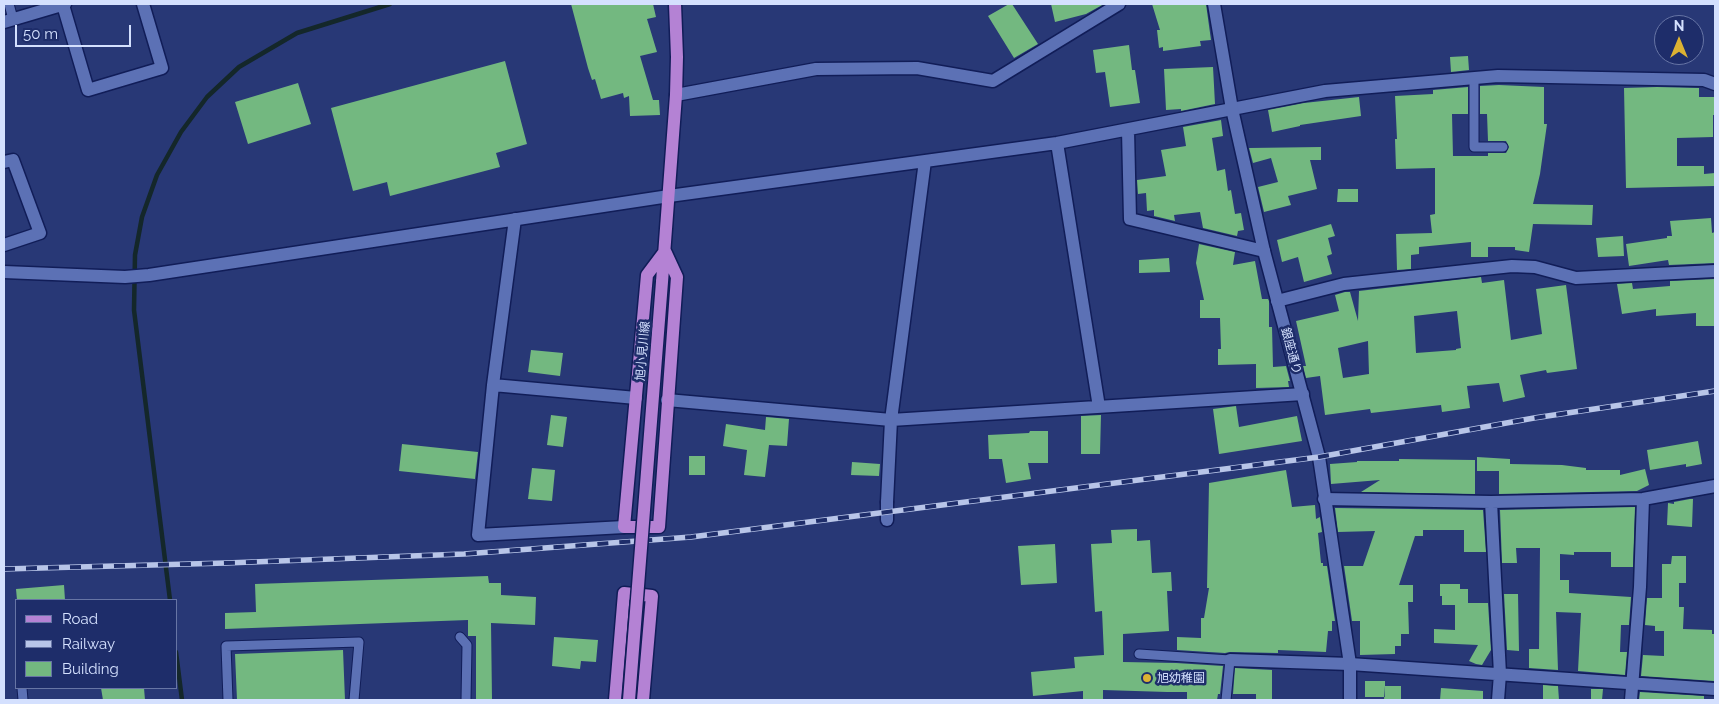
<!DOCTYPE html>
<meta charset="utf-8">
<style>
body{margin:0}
#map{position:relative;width:1719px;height:704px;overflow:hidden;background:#283876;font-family:Raleway,sans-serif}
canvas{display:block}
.frame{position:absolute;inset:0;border:5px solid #d4e0fe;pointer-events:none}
.legend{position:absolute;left:15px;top:599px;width:162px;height:90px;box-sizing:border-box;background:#1e2d6a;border:1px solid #6775a5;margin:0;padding:6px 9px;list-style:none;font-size:15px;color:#d4e0fe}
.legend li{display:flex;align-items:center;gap:10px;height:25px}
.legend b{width:25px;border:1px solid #6775a5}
.north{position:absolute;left:1654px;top:15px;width:50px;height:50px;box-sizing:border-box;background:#1e2d6a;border:1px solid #6775a5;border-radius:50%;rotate:0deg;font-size:14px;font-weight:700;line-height:20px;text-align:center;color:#d4e0fe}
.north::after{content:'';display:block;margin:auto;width:18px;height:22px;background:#dcb233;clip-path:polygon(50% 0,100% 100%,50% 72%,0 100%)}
.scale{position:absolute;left:15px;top:25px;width:116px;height:22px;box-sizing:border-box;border:2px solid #d4e0fe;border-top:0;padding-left:6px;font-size:15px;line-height:18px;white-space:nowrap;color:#d4e0fe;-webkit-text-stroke:4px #1e2d6a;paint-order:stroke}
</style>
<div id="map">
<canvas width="1719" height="704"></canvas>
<div class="frame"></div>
<ul class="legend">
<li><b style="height:6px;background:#b482d4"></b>Road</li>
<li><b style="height:6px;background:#b8c5e8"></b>Railway</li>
<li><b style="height:14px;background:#73b880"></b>Building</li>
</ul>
<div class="north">N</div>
<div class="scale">50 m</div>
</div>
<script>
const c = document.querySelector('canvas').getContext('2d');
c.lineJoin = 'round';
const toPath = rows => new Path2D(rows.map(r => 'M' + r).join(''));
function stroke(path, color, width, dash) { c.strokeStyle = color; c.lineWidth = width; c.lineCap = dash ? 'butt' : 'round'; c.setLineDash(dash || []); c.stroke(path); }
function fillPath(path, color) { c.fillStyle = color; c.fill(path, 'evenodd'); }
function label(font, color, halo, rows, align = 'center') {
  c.font = font + ' Raleway,"Noto Sans JP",sans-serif'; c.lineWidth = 5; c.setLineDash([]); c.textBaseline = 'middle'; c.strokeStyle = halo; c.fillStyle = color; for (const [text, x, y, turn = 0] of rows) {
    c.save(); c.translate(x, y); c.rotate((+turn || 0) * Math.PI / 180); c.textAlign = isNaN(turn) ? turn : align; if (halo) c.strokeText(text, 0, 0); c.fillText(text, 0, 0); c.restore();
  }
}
stroke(toPath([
 [170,600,134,310,135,255,142,217,157,175,181,132,207,97,239,67,297,33,390,4],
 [176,652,182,700]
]), '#14272a', 4.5);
fillPath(toPath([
 [571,4,653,4,656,17,647,19,657,52,640,56,653,100,659,100,660,115,630,116,629,96,624,98,623,93,601,99,595,79,592,80,588,68],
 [1009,4,1012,4,1038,44,1014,58,988,16],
 [1051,4,1104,4,1086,14,1055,22],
 [1152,4,1206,4,1211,40,1200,41,1201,46,1163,51,1163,47,1159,48,1157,30,1160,30],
 [1129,45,1132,70,1135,70,1140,103,1110,107,1105,72,1096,73,1093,50],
 [1468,56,1469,70,1451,72,1450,57],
 [505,61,527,144,496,153,500,167,390,196,387,182,353,191,331,108],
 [1213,67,1215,104,1181,111,1181,109,1166,110,1164,69],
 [298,83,311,124,248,144,235,102],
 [1499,85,1544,87,1544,124,1547,124,1540,174,1533,204,1593,205,1592,225,1533,224,1529,252,1515,250,1515,247,1488,247,1488,257,1471,257,1471,242,1419,247,1419,254,1411,255,1411,269,1397,270,1396,234,1432,233,1430,215,1435,214,1435,168,1396,169,1395,139,1397,139,1395,96,1433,94,1433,90,1468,87,1468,114,1452,114,1453,156,1488,156,1488,153,1506,153,1509,147,1506,141,1488,141,1487,114,1480,114,1480,86],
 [1657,87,1699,88,1699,97,1715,97,1715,115,1713,115,1713,137,1677,138,1677,166,1704,166,1704,174,1715,173,1715,186,1626,188,1624,88],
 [1359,97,1361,116,1300,125,1300,126,1272,132,1268,110,1304,103],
 [1221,120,1223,136,1212,138,1217,171,1225,169,1228,191,1231,190,1235,214,1241,213,1244,230,1238,231,1237,236,1203,228,1200,212,1174,215,1175,221,1154,216,1154,210,1147,211,1146,193,1138,194,1137,180,1166,176,1161,150,1186,146,1183,127],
 [1321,147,1321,160,1310,160,1317,189,1288,196,1291,205,1264,212,1258,187,1278,182,1271,158,1253,163,1249,148],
 [1338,189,1358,189,1358,202,1337,202],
 [1711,218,1712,233,1715,232,1715,263,1669,265,1668,260,1629,266,1626,244,1667,238,1667,236,1672,236,1670,221],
 [1331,224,1335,236,1328,238,1332,254,1327,256,1332,274,1304,282,1298,257,1282,262,1277,240],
 [1623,236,1624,256,1598,257,1596,238],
 [1199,244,1235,252,1233,265,1255,261,1262,299,1268,299,1269,301,1269,327,1272,327,1273,367,1286,366,1290,381,1288,381,1289,387,1256,388,1256,364,1218,365,1218,349,1221,349,1220,318,1200,318,1200,300,1204,300,1196,263],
 [1169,258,1170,272,1139,273,1139,260],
 [1481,277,1482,283,1504,280,1511,340,1542,334,1536,289,1566,285,1577,369,1547,373,1546,370,1520,375,1525,397,1503,402,1499,383,1467,386,1470,408,1442,412,1441,405,1371,413,1370,409,1325,415,1320,376,1306,378,1303,366,1306,366,1296,321,1339,311,1335,295,1345,292,1350,292,1358,321,1359,291],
 [1457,311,1461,348,1456,349,1456,350,1416,353,1414,316],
 [1368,341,1369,374,1343,378,1338,348],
 [1715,279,1715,326,1696,326,1696,313,1656,316,1656,309,1622,314,1617,284,1632,283,1633,289,1670,286,1670,281],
 [531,350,563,353,560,376,528,372],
 [1236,406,1239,427,1297,416,1302,441,1219,454,1213,409],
 [551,415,567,417,563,447,547,445],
 [1101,415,1100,454,1081,454,1081,416],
 [766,417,789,419,787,446,769,445,765,477,744,475,747,450,723,446,726,424,765,430],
 [1030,431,1048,431,1048,463,1028,463,1031,479,1006,483,1002,459,989,459,988,435,1029,433],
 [1698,441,1702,464,1686,467,1686,464,1650,470,1647,450],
 [402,444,478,452,475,479,399,471],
 [689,456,705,456,705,475,689,475],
 [1477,457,1510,459,1510,464,1562,465,1586,468,1586,470,1620,470,1620,475,1645,469,1649,485,1637,491,1499,494,1499,471,1477,471],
 [1399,459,1475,460,1475,494,1361,492,1380,480,1331,484,1330,464,1357,462,1357,461,1399,461],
 [852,462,880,464,879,476,851,475],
 [532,468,555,470,552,501,528,499],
 [1286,470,1292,507,1315,505,1316,519,1320,517,1322,532,1318,533,1321,563,1323,563,1323,566,1327,566,1335,621,1332,621,1332,631,1328,631,1326,652,1278,650,1278,653,1230,652,1225,653,1177,650,1177,637,1201,638,1201,618,1204,618,1209,588,1207,588,1209,483],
 [1690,499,1693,499,1692,527,1667,525,1668,503,1674,504,1674,502],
 [1635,507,1633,567,1611,567,1611,552,1574,552,1574,555,1560,554,1560,580,1569,580,1569,593,1631,597,1629,625,1621,625,1620,652,1627,652,1625,675,1578,671,1581,613,1556,612,1558,670,1529,668,1529,649,1539,649,1540,548,1516,548,1517,563,1502,563,1500,510],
 [1335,508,1483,510,1486,552,1464,552,1464,530,1423,530,1423,536,1415,536,1399,585,1413,585,1413,602,1408,602,1409,634,1401,634,1401,646,1395,646,1395,654,1360,655,1360,621,1352,621,1344,566,1363,566,1375,531,1338,532],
 [1137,529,1137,541,1150,540,1152,573,1171,572,1172,591,1167,591,1169,631,1123,634,1123,662,1176,663,1223,666,1220,694,1218,694,1217,700,1187,700,1187,692,1167,692,1103,690,1103,700,1083,700,1083,691,1033,696,1031,672,1075,668,1074,657,1104,655,1102,611,1095,612,1091,544,1112,543,1111,530],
 [1055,544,1057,583,1021,585,1018,546],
 [1672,556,1686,556,1686,583,1679,583,1679,607,1684,607,1683,629,1712,630,1712,634,1715,634,1714,681,1641,676,1643,655,1664,656,1664,631,1655,631,1655,626,1645,625,1647,598,1662,598,1662,564,1671,564],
 [488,576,489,583,501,583,501,595,536,597,535,625,491,623,492,700,476,700,476,636,468,636,468,620,225,629,225,613,256,612,255,584],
 [1440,584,1460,584,1460,589,1468,589,1468,603,1488,603,1491,650,1482,665,1476,664,1469,661,1478,645,1434,643,1434,629,1455,630,1455,605,1442,605,1442,596,1440,596],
 [64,585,65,600,17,600,16,589],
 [1504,594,1518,594,1519,651,1507,650],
 [554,637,598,640,596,662,581,661,580,669,552,666],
 [343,650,345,700,237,700,235,654],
 [1235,668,1272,670,1272,700,1256,700,1256,694,1233,694],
 [1365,681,1385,681,1385,697,1365,697],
 [1543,685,1558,686,1559,700,1543,700],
 [1385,686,1401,686,1401,700,1384,700],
 [101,688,144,688,145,700,103,700],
 [1441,688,1483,691,1483,700,1440,700],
 [1591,689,1603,689,1602,700,1591,700],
 [1640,692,1704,696,1704,700,1639,700]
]), '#73b880');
const service = toPath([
 [9,4,13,19],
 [1474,78,1474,147,1503,147],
 [460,637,467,645,466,700],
 [1139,654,1230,660,1226,700],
 [22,688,23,700],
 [228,700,226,646,359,642,354,700]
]);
const pedestrian = toPath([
 [887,520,887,502]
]);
const minor = toPath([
 [63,5,88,90,162,68,143,4],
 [4,22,65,4],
 [676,95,816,69,917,68,993,81,1119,4],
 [1128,130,1130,219,1264,251],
 [1057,143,1099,407],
 [4,162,13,160,40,233,4,245],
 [515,219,493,385,478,535,624,527],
 [4,272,125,277,149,275,669,196,1057,143,1325,91,1498,76,1704,80,1715,84],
 [1277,301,1344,284,1512,266,1535,267,1576,278,1715,271],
 [493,385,636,398],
 [667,400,891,420,1303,394],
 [1324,499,1491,502,1643,499,1715,486],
 [887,502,891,420,925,161],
 [1491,502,1500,674,1498,700],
 [1230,660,1350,664,1715,689],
 [1631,700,1640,587,1643,499]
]);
const tertiary = toPath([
 [1214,4,1232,109,1264,251,1319,457,1350,664,1350,700]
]);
const primary = toPath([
 [665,251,677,277,659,527,624,527,647,275,665,251],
 [662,282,676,95,677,57,675,4],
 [615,700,624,593,652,596,643,700]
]);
stroke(service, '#111d58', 11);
stroke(pedestrian, '#111d58', 15);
stroke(minor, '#111d58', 15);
stroke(tertiary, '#111d58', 15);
stroke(primary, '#111d58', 15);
stroke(service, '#5c71b5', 9);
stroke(pedestrian, '#5c71b5', 12);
stroke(minor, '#5c71b5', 12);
stroke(tertiary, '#5c71b5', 12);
stroke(primary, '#b482d4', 12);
const rail = toPath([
 [4,569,226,563,464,554,691,537,1319,457,1534,418,1715,391]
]);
stroke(rail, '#b8c5e8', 5.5);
stroke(rail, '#1e2d6a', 4, [11]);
const primaryBridge = toPath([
 [629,700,662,282]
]);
stroke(primaryBridge, '#111d58', 15, []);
stroke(primaryBridge, '#b482d4', 12);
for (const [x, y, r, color] of [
 [1147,678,5,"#dcb233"]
]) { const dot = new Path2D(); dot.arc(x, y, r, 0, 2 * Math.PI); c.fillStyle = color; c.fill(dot); stroke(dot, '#1e2d6a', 2); }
label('12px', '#d4e0fe', '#1e2d6a', [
 ["旭小見川線",643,351,-85],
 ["銀座通り",1291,351,75]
]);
label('12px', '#d4e0fe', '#1e2d6a', [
 ["旭幼稚園",1157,678]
], 'left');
</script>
